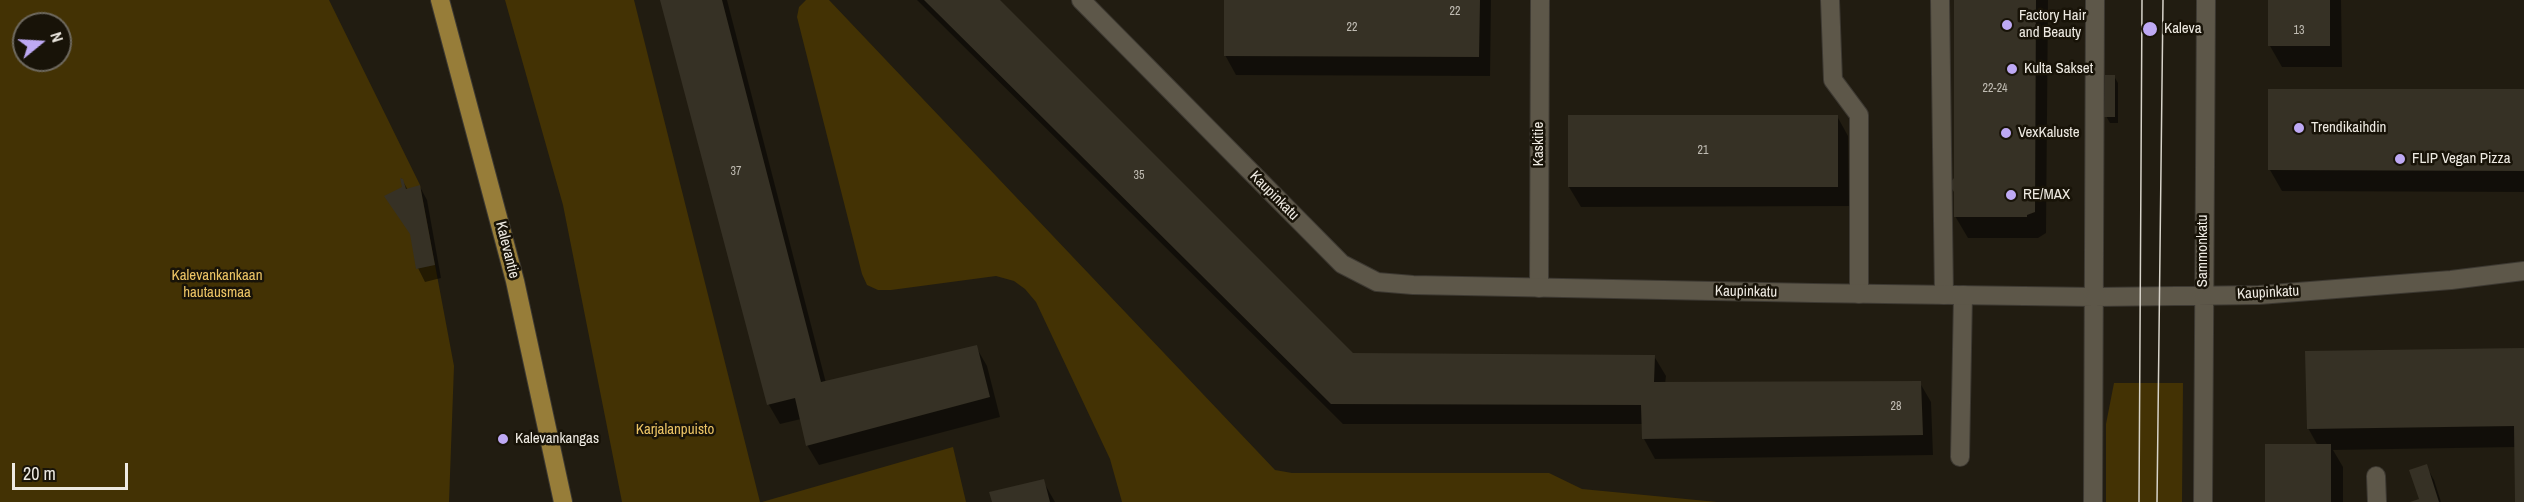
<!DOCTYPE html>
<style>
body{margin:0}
#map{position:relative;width:2524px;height:502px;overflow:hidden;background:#211c11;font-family:"Archivo Narrow",sans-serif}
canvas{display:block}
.north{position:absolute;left:12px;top:12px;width:60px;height:60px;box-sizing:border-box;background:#181308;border:2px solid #6e695f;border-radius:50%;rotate:72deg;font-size:16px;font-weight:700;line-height:24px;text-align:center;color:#eeeae2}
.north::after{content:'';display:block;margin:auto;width:21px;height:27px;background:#bea9f4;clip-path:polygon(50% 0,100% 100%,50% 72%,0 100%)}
.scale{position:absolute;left:12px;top:463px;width:116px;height:27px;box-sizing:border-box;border:3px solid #eeeae2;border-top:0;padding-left:8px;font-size:18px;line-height:21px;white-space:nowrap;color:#eeeae2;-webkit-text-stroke:4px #181308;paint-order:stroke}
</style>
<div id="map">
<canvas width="2524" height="502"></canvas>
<div class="north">N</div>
<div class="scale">20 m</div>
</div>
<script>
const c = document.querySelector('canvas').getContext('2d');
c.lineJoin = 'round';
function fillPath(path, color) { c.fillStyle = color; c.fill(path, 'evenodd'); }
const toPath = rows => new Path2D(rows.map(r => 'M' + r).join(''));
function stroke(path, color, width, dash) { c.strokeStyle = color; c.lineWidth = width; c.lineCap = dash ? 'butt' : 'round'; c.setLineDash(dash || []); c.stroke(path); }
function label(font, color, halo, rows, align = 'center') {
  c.font = font + ' "Archivo Narrow",sans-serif'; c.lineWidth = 5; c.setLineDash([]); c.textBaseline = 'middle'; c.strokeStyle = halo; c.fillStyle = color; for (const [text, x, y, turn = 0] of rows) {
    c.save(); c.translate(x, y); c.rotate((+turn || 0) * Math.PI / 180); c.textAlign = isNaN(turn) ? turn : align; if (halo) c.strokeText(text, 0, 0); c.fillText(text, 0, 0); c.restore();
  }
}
fillPath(toPath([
 [0,0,329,0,420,185,454,366,449,502,0,502],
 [24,24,60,24,60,60,24,60],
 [505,0,634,0,760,502,622,502,563,205],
 [806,0,829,0,1275,470,1292,473,1549,473,1582,489,1717,502,1122,502,1110,459,1036,302,1025,289,1014,281,996,276,891,290,878,290,867,285,862,274,797,17,799,7],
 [2114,383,2183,383,2182,502,2106,502,2106,424],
 [953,447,966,502,762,502]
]), '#433204');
fillPath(toPath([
 [661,0,727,0,826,383,976,347,987,366,1000,417,819,465,807,445,801,419,780,424,769,405],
 [917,0,998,0,1353,354,1654,356,1666,376,1665,384,1920,383,1931,402,1933,455,1655,459,1644,439,1643,424,1343,424],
 [1225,0,1491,0,1490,76,1236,75,1225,55],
 [1956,0,2048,0,2046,233,2038,238,1968,238,1955,216],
 [2269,0,2341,0,2342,67,2282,67,2270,46],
 [2114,76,2118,83,2118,123,2110,123,2106,116],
 [2524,91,2524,192,2282,191,2270,170],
 [1837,116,1848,136,1849,206,1581,207,1569,187],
 [401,178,408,190,420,187,427,200,441,278,425,282,418,268],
 [2524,349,2524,502,2517,502,2516,447,2333,450,2343,467,2343,502,2266,502,2318,446,2308,428],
 [2426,466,2434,480,2441,502,2414,502,2421,500],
 [1043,481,1055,502,993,502]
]), '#0007');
fillPath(toPath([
 [660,0,722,0,821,382,977,345,990,397,806,446,795,398,767,405],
 [924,0,1000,0,1353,353,1655,355,1654,382,1921,381,1923,435,1642,439,1641,405,1331,404],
 [1224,0,1480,0,1479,57,1224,56],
 [1954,0,2036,0,2035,212,2027,215,2027,217,1954,217,1954,192,1949,184,1954,178],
 [2268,0,2330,0,2330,46,2268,46],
 [2105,75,2115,75,2115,117,2104,117],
 [2268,89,2524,89,2524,171,2268,170],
 [1568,115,1838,115,1838,187,1568,187],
 [400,178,403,179,406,189,420,185,435,265,416,269,410,234,384,196,402,187],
 [2524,348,2524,502,2515,502,2514,426,2307,429,2305,351],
 [2265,444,2331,444,2331,502,2265,502],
 [2427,464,2439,502,2410,502,2419,499,2409,470],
 [1044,479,1050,502,992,502,989,492]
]), '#363125');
const lane = toPath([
 [1830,0,1833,80,1859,115,1859,294],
 [1940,0,1944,295],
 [1960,457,1963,295],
 [2376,476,2377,502]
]);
const street = toPath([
 [1539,288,1540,0]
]);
const secondary = toPath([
 [1081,0,1342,264,1377,282,1413,285,1814,293,2094,297,2259,295,2451,280,2524,271],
 [2093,502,2095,0],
 [2203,502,2206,0]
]);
const primary = toPath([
 [440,0,515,281,563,502]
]);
stroke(lane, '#3d3932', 20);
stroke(street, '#3d3932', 20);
stroke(secondary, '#3d3932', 20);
stroke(primary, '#3d3932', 20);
stroke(lane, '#5d5749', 18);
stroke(street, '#5d5749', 18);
stroke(secondary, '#5d5749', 18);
stroke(primary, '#977d39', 18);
stroke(toPath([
 [2139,502,2142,0],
 [2157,502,2163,0]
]), '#d7d3ca', 1.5);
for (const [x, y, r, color] of [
 [2007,25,6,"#bea9f4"],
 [2150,29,8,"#bea9f4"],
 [2012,69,6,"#bea9f4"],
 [2299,128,6,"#bea9f4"],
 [2006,133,6,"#bea9f4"],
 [2400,159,6,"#bea9f4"],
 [2011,195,6,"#bea9f4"],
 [503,439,6,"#bea9f4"]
]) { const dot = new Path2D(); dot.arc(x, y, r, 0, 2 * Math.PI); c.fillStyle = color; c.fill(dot); stroke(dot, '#181308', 2); }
label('12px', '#c0bcb3', null, [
 ["22",1455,12],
 ["22",1352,28],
 ["13",2299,31],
 ["22-24",1995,89],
 ["21",1703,151],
 ["37",736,172],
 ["35",1139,176],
 ["28",1896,407]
]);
label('15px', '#eeeae2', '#181308', [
 ["Factory Hair",2019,16],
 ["and Beauty",2019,33],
 ["Kaleva",2164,29],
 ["Kulta Sakset",2024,69],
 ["Trendikaihdin",2311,128],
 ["VexKaluste",2018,133],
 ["FLIP Vegan Pizza",2412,159],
 ["RE/MAX",2023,195],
 ["Kalevankangas",515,439]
], 'left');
label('15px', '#eeeae2', '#181308', [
 ["Kaskitie",1539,144,-90],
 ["Kaupinkatu",1274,196,45],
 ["Kalevantie",507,250,76],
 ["Sammonkatu",2203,251,-90],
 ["Kaupinkatu",1746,292,1],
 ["Kaupinkatu",2268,293,-3]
]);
label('15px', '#ecc465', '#181308', [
 ["Kalevankankaan",217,276],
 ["hautausmaa",217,293],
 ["Karjalanpuisto",675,430]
]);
</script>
